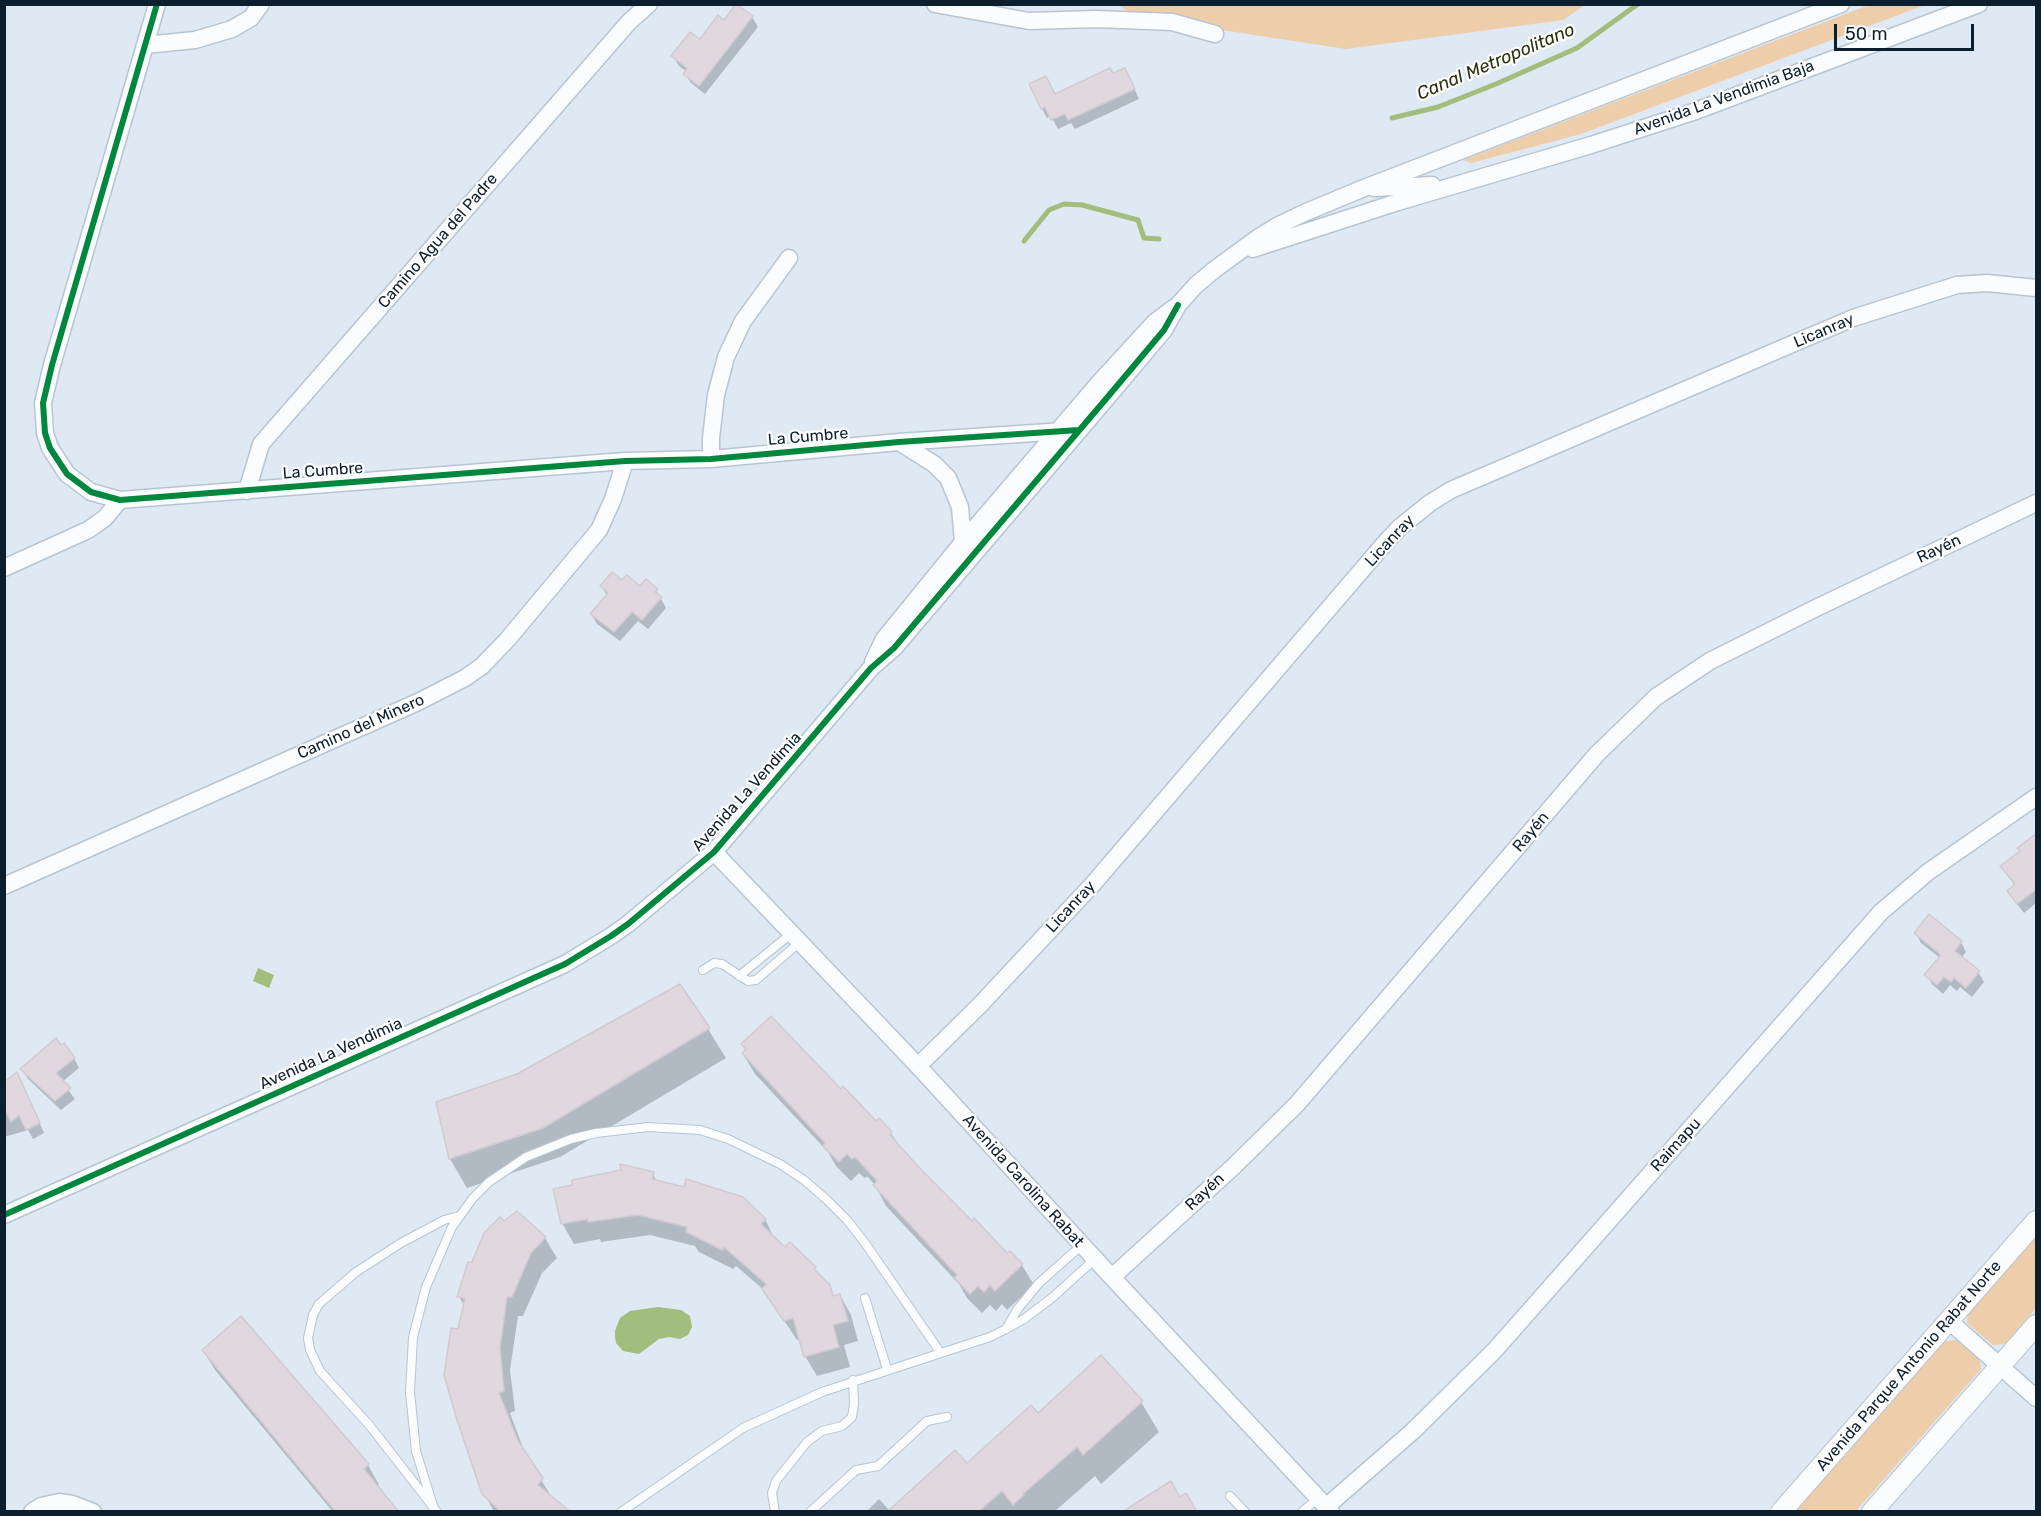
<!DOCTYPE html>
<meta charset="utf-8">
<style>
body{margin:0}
#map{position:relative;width:2041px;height:1516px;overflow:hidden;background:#dee9f4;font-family:Rubik,sans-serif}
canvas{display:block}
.frame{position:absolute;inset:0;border:6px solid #0b1f2f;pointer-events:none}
.scale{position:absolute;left:1834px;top:24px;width:140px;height:27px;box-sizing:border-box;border:3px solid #0b1f2f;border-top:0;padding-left:8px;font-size:18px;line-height:21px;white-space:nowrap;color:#0b1f2f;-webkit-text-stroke:4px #fff;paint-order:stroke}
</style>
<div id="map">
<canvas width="2041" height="1516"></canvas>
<div class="frame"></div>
<div class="scale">50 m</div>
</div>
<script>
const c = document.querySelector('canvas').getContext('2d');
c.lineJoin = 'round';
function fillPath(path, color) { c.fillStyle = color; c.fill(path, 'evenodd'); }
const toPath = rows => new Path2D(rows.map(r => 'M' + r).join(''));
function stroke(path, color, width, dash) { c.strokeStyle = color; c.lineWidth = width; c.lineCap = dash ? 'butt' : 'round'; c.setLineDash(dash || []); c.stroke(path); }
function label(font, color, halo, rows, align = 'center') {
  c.font = font + ' Rubik,sans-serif'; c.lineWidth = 4.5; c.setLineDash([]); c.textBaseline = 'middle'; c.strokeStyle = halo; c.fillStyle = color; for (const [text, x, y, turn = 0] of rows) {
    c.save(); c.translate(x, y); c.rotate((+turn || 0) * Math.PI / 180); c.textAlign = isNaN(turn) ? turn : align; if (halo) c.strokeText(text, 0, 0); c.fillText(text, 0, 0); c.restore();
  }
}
fillPath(toPath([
 [1119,5,1585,5,1563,20,1346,49,1222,30,1215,34,1133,16],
 [1869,5,1925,5,1581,134,1471,163,1463,160],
 [2036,1235,2036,1308,2005,1344,1993,1345,1967,1323,1968,1311],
 [1956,1340,1979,1358,1981,1369,1856,1511,1791,1512,1940,1342]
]), '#eecdaa');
fillPath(toPath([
 [258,968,274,975,269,988,253,981],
 [658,1307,681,1310,690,1316,692,1327,688,1335,680,1339,669,1337,659,1339,639,1354,623,1351,616,1343,615,1337,615,1331,620,1318,630,1311]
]), '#a2bd7c');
fillPath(toPath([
 [738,6,752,17,758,27,705,94,691,83,685,74,687,72,679,66,673,56,700,42,725,22],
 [1113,75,1130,79,1139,99,1075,129,1071,123,1058,129,1051,116,1047,118,1042,109,1055,96],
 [623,583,640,589,656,590,666,608,648,629,638,621,620,641,597,624,591,614,607,596,602,586],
 [2036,846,2036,905,2035,904,2024,913,2014,900,2015,886,2002,867],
 [1916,933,1961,942,1966,952,1961,958,1978,972,1984,982,1972,997,1960,987,1957,991,1950,985,1943,994,1932,984,1926,975,1940,958,1921,943],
 [708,1029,726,1058,560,1157,467,1188,450,1159],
 [743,1044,841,1091,876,1124,891,1133,901,1149,914,1164,1007,1256,1022,1265,1034,1285,1007,1310,1002,1304,996,1311,990,1305,982,1313,967,1298,959,1284,886,1206,875,1185,867,1176,865,1178,859,1173,851,1181,836,1166,828,1152,755,1074,743,1054,747,1051],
 [74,1058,79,1068,62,1082,75,1099,61,1110,28,1079,22,1070],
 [4,1084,22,1084,44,1133,33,1139,28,1130,4,1137],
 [653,1174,657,1182,765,1219,775,1240,814,1268,835,1297,840,1295,851,1315,858,1341,844,1345,850,1367,817,1376,805,1356,801,1339,797,1340,764,1290,736,1266,733,1269,699,1252,695,1246,650,1235,601,1242,600,1239,574,1244,562,1223],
 [504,1223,545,1238,557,1258,542,1273,523,1316,518,1316,510,1370,515,1411,510,1413,526,1456,553,1499,567,1512,494,1512,484,1493,459,1331,465,1307,459,1297,472,1264],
 [203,1350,368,1465,379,1485,377,1487,398,1512,333,1512,215,1370],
 [1141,1402,1159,1432,1101,1484,1095,1476,1054,1512,866,1512,879,1499,890,1511,967,1465,1038,1415]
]), '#0003');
stroke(toPath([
 [1392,118,1438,107,1496,84,1577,48,1638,4],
 [1024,241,1049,210,1064,204,1082,205,1138,220,1144,238,1159,239]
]), '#a2bd7c', 5);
const building = toPath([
 [736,4,753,16,699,86,683,74,687,68,671,56,690,32,700,39,718,15,724,20,736,4],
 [1110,68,1113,73,1125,68,1135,89,1068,120,1065,114,1051,120,1045,107,1041,109,1029,84,1046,76,1055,94,1110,68],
 [612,572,622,580,627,575,640,586,646,579,658,589,655,592,662,597,642,620,632,612,614,632,590,614,608,593,600,586,612,572],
 [2037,833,2037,889,2017,904,2007,891,2015,884,2000,866,2020,851,2017,848,2037,833],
 [1929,914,1962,941,1955,951,1980,971,1966,988,1954,978,1951,982,1944,977,1937,985,1924,975,1941,955,1914,933,1929,914],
 [680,984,710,1028,543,1128,449,1159,436,1102,517,1074,680,984],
 [771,1016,841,1089,843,1086,876,1121,879,1118,892,1132,890,1135,915,1163,972,1221,974,1218,1007,1253,1010,1251,1023,1264,995,1291,990,1285,984,1292,978,1286,970,1294,954,1278,957,1275,873,1185,877,1181,855,1157,852,1159,847,1154,839,1162,823,1146,825,1143,742,1053,746,1049,741,1044,771,1016],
 [56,1038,61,1045,64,1043,75,1058,56,1073,71,1088,55,1101,20,1069,56,1038],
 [17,1072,40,1123,26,1130,19,1115,11,1122,4,1108,4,1082,17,1072],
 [620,1164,654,1172,652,1179,684,1187,686,1179,743,1197,766,1219,761,1224,785,1247,790,1242,816,1267,814,1269,830,1285,833,1296,840,1294,848,1321,833,1325,839,1347,804,1357,793,1318,784,1321,762,1289,766,1284,724,1247,722,1250,686,1232,687,1227,638,1215,588,1222,588,1219,561,1224,553,1189,572,1185,572,1180,621,1170,620,1164],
 [517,1211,546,1237,531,1253,512,1297,507,1297,500,1348,504,1391,499,1393,518,1441,543,1478,538,1485,571,1512,501,1512,482,1494,457,1420,444,1375,451,1328,458,1329,465,1298,457,1297,468,1262,472,1262,484,1233,500,1217,504,1221,517,1211],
 [241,1316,369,1464,364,1469,399,1512,336,1512,202,1350,241,1316],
 [1101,1355,1143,1401,1083,1455,1077,1447,1023,1494,1024,1495,1013,1505,1002,1491,978,1512,887,1512,955,1450,967,1463,1031,1405,1038,1413,1101,1355],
 [1171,1481,1180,1497,1186,1493,1197,1512,1122,1512,1171,1481]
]);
fillPath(building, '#e0d7df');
stroke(building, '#d2cad2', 1.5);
const service = toPath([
 [703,970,714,963,722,964,748,981,756,980,800,942],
 [739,976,792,933],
 [865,1298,887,1369],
 [1006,1329,1017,1310,1039,1283,1082,1245],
 [1230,1496,1245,1512],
 [433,1506,416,1451,410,1392,413,1337,426,1287,452,1227,473,1198,489,1182,526,1157,571,1139,596,1133,648,1127,700,1130,728,1139,780,1164,804,1180,826,1199,847,1220,865,1243,940,1352],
 [437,1512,370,1426,320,1371,310,1350,308,1338,313,1315,319,1304,356,1272,401,1243,444,1220,459,1216],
 [621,1512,743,1428,822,1392,990,1337,1006,1329,1024,1319,1053,1297,1095,1259],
 [775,1512,772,1493,776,1481,807,1442,822,1431,842,1426,852,1417,854,1404,853,1380],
 [810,1512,856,1470,878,1466,927,1421,947,1417],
 [1302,1512,1318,1498]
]);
const minor = toPath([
 [157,4,52,365,43,403,45,433,50,448,67,474,91,492,120,500,625,461,711,459,899,442,1079,430],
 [935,4,1029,21,1096,19,1172,22,1215,34],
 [145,45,195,40,232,29,251,18,261,4],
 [1374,188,1432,185],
 [1253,249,1398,202,1591,145,1693,112,1979,4],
 [899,442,934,464,948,478,960,507,963,542],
 [711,459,711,438,716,395,726,357,743,321,789,258],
 [247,491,261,444,629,22,649,4],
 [4,568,88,530,105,518,120,500],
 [873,662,884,639,963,542,1099,383,1155,322,1178,305,1196,285,1214,270,1259,237,1277,226,1304,213,1364,188,1841,4],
 [714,852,918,1066,1095,1259,1331,1512],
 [4,886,418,702,465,678,482,666,507,640,599,530,613,499,625,461],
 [918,1066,980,1005,1093,884,1385,543,1399,528,1430,503,1451,490,1853,318,1957,285,1987,283,2036,288],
 [4,1215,565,964,611,936,628,924,714,852,871,668,894,648,1111,393,1164,330,1178,305],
 [1112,1277,1232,1168,1297,1104,1597,754,1656,697,1710,661,1816,608,2036,503],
 [1948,1320,2036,1398],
 [1326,1507,1413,1431,1495,1350,1881,912,1928,872,2036,797],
 [32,1512,41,1506,59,1502,72,1504,93,1512]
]);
const tertiary = toPath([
 [1781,1512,2036,1221],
 [1872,1512,2036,1325]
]);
stroke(service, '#b7c5d2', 10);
stroke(minor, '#b7c5d2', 19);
stroke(tertiary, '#b7c5d2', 22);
stroke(service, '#fafcfd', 8);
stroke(minor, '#fafcfd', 16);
stroke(tertiary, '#fafcfd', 20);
stroke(toPath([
 [157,4,52,365,43,403,45,433,50,448,67,474,91,492,120,500,625,461,711,459,899,442,1079,430],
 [4,1215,565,964,611,936,628,924,714,852,871,668,894,648,1111,393,1164,330,1178,305]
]), '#00873e', 6);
label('16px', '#0b1f2f', '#fff', [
 ["Avenida La Vendimia Baja",1724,98,-20],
 ["Camino Agua del Padre",438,241,-49],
 ["Licanray",1824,331,-23],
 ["La Cumbre",808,437,-5],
 ["La Cumbre",323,471,-4],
 ["Licanray",1390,541,-47],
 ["Rayén",1939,549,-25],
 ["Camino del Minero",361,727,-24],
 ["Avenida La Vendimia",747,792,-48],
 ["Rayén",1531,832,-50],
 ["Licanray",1071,907,-47],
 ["Avenida La Vendimia",331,1054,-24],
 ["Raimapu",1676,1145,-48],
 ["Avenida Carolina Rabat",1023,1181,48],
 ["Rayén",1205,1192,-43],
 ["Avenida Parque Antonio Rabat Norte",1909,1366,-49]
]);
label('italic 18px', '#27340c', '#fff', [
 ["Canal Metropolitano",1496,62,-23]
]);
</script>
